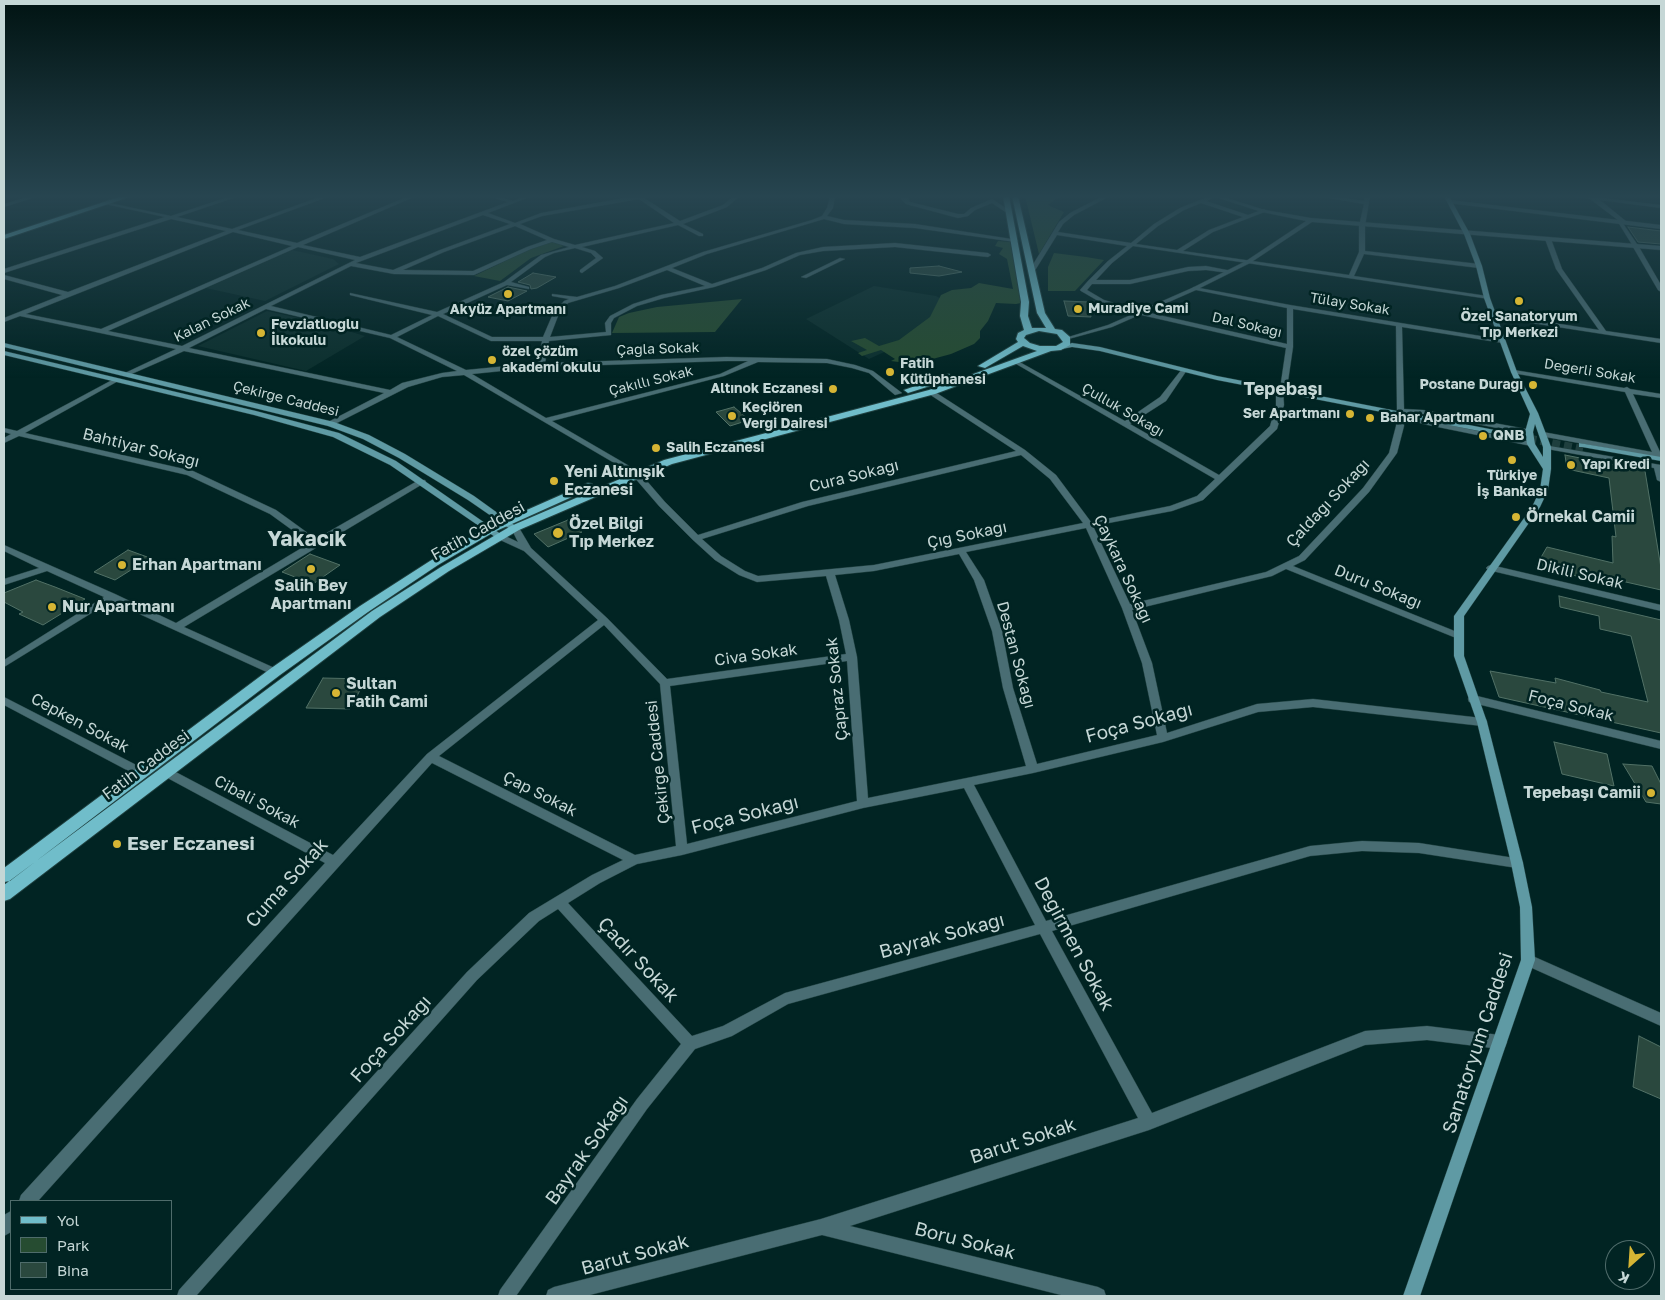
<!DOCTYPE html>
<meta charset="utf-8">
<style>
body{margin:0}
#map{position:relative;width:1665px;height:1300px;overflow:hidden;background:#012423;font-family:"Golos Text",sans-serif}
canvas{display:block}
.frame{position:absolute;inset:0;border:5px solid #c5d7d6;pointer-events:none}
.legend{position:absolute;left:10px;top:1200px;width:162px;height:90px;box-sizing:border-box;background:#012423;border:1px solid #4f6c6b;margin:0;padding:6px 9px;list-style:none;font-size:15px;color:#c5d7d6}
.legend li{display:flex;align-items:center;gap:10px;height:25px}
.legend b{width:25px;border:1px solid #4f6c6b}
.north{position:absolute;left:1605px;top:1240px;width:50px;height:50px;box-sizing:border-box;background:#012423;border:1px solid #4f6c6b;border-radius:50%;rotate:206deg;font-size:14px;font-weight:700;line-height:20px;text-align:center;color:#c5d7d6}
.north::after{content:'';display:block;margin:auto;width:18px;height:22px;background:#d6b534;clip-path:polygon(50% 0,100% 100%,50% 72%,0 100%)}
</style>
<div id="map">
<canvas width="1665" height="1300"></canvas>
<div class="frame"></div>
<ul class="legend">
<li><b style="height:6px;background:#70bdca"></b>Yol</li>
<li><b style="height:14px;background:#264c31"></b>Park</li>
<li><b style="height:14px;background:#2a483e"></b>Bina</li>
</ul>
<div class="north">K</div>
</div>
<script>
const c = document.querySelector('canvas').getContext('2d');
c.lineJoin = 'round';
function fillPath(path, color) { c.fillStyle = color; c.fill(path, 'evenodd'); }
const toPath = rows => new Path2D(rows.map(r => 'M' + r).join(''));
function stroke(path, color, width, dash) { c.strokeStyle = color; c.lineWidth = width; c.lineCap = dash ? 'butt' : 'round'; c.setLineDash(dash || []); c.stroke(path); }
function label(font, color, halo, rows, align = 'center') {
  c.font = font + ' "Golos Text",sans-serif'; c.lineWidth = 5; c.setLineDash([]); c.textBaseline = 'middle'; c.strokeStyle = halo; c.fillStyle = color; for (const [text, x, y, turn = 0] of rows) {
    c.save(); c.translate(x, y); c.rotate((+turn || 0) * Math.PI / 180); c.textAlign = isNaN(turn) ? turn : align; if (halo) c.strokeText(text, 0, 0); c.fillText(text, 0, 0); c.restore();
  }
}
fillPath(toPath([
 [292,250,333,259,339,264,265,301,206,288],
 [874,286,936,296,947,302,908,341,869,359,806,319],
 [267,311,321,323,365,336,306,371,198,346]
]), '#0b2f2d');
fillPath(toPath([
 [1025,196,1060,196,1048,205,1064,212,1039,254],
 [552,241,564,246,531,258,500,281,474,276,534,247],
 [998,241,1012,242,1021,301,1021,303,1016,304,996,303,988,321,980,331,980,338,974,344,951,354,914,364,891,361,895,359,881,350,862,356,858,353,867,350,851,341,865,338,879,346,899,340,930,317,941,295,952,290,971,288,979,283,1013,289,1007,259,999,254,1003,248,995,246],
 [1054,253,1086,257,1104,260,1075,291,1048,291,1048,267],
 [742,299,715,332,612,333,619,317,629,313,657,307]
]), '#264c31');
const building = toPath([
 [1628,227,1661,231,1661,244,1638,242,1628,227],
 [939,266,962,272,939,276,910,273,910,268,939,266],
 [533,273,556,277,537,288,531,289,530,285,518,282,533,273],
 [508,287,527,291,508,301,488,297,508,287],
 [1064,301,1089,302,1091,317,1068,316,1064,301],
 [734,407,749,420,730,426,716,412,734,407],
 [1565,455,1645,471,1661,568,1661,590,1617,580,1617,586,1536,566,1547,547,1613,563,1612,536,1616,537,1609,478,1567,469,1565,455],
 [568,520,582,532,548,547,534,534,568,520],
 [128,550,150,558,115,580,94,572,128,550],
 [310,554,340,565,313,584,282,572,310,554],
 [36,580,55,587,85,599,43,625,19,614,23,612,4,602,4,593,36,580],
 [1559,596,1661,620,1661,733,1499,697,1490,671,1556,683,1555,678,1600,690,1601,692,1648,702,1631,636,1600,629,1599,616,1560,607,1559,596],
 [323,678,366,679,350,709,306,708,323,678],
 [1554,742,1607,754,1614,786,1562,774,1554,742],
 [1623,764,1652,766,1661,784,1661,804,1646,802,1623,764],
 [1639,1036,1661,1047,1661,1099,1633,1087,1639,1036]
]);
fillPath(building, '#2a483e');
stroke(building, '#517166', 1);
stroke(toPath([
 [1505,434,1583,449]
]), '#1e3f3e', 8, [8, 4]);
const pedestrian = toPath([
 [1618,222,1622,222,1639,247,1638,248,1634,248,1618,222]
]);
const minor = toPath([
 [31,196,39,196,4,207,4,204,31,196],
 [231,196,239,196,177,217,232,229,322,196,330,196,238,230,297,243,409,196,416,196,303,245,360,257,508,202,487,196,496,196,513,201,525,196,532,196,488,213,515,223,541,213,635,196,647,196,644,198,680,221,723,205,734,196,740,196,727,207,683,224,703,234,703,236,699,236,678,225,582,247,595,251,603,258,582,273,580,272,580,270,596,258,591,253,575,248,554,253,545,257,511,282,529,287,529,289,507,285,443,314,492,337,543,337,552,316,564,301,569,299,552,296,552,294,577,297,615,286,703,252,812,220,822,216,827,208,830,196,835,196,833,208,827,216,844,220,915,224,1018,240,1015,242,915,228,844,224,824,219,707,254,672,268,712,284,762,268,796,253,823,247,895,243,988,253,991,255,988,257,895,247,823,251,800,255,766,270,714,287,664,298,637,306,614,318,611,323,611,335,549,341,545,363,726,357,827,359,855,365,873,371,902,393,895,395,869,373,852,368,827,363,758,362,724,376,552,421,631,467,632,469,628,471,464,375,442,377,408,387,331,426,328,426,328,422,384,393,184,351,127,376,125,375,125,373,176,349,20,316,4,322,4,318,62,295,4,279,4,275,68,292,226,231,171,219,4,273,4,269,165,217,105,204,105,202,171,216,231,196],
 [639,199,674,223,575,245,554,239,520,224,542,216,639,199],
 [483,215,510,224,440,250,393,270,356,263,483,215],
 [515,226,547,240,527,247,473,271,403,270,444,252,515,226],
 [233,232,292,246,101,329,26,314,233,232],
 [552,242,569,247,541,255,504,282,437,312,350,293,350,295,432,315,391,335,271,306,351,266,394,274,474,275,531,249,552,242],
 [298,247,355,260,182,346,108,331,298,247],
 [667,270,705,286,661,295,633,304,610,316,605,323,606,332,550,337,558,316,568,303,619,288,667,270],
 [266,309,390,338,457,371,442,373,402,383,390,390,189,348,266,309],
 [438,316,491,341,542,341,538,363,466,370,397,337,438,316],
 [726,361,748,361,720,374,546,418,472,374,541,367,726,361],
 [901,196,907,196,910,202,958,214,964,214,971,208,992,199,1012,212,1007,213,992,203,975,210,968,216,958,218,906,204,901,199,901,196],
 [1103,196,1110,196,1074,215,1063,224,1058,232,1131,243,1154,224,1180,208,1210,196,1217,196,1206,201,1248,215,1264,209,1267,211,1213,232,1183,251,1349,275,1359,252,1359,226,1364,204,1317,196,1331,196,1364,201,1365,196,1370,196,1365,226,1365,251,1479,264,1482,266,1479,268,1364,254,1354,276,1487,296,1490,298,1489,299,1133,246,1112,263,1096,280,1130,280,1188,267,1206,266,1232,271,1229,273,1206,270,1188,271,1130,284,1092,284,1087,290,1104,300,1141,311,1287,344,1287,308,1191,289,1194,287,1290,305,1505,340,1505,342,1503,343,1402,327,1404,409,1423,410,1532,430,1533,432,1529,434,1423,414,1406,413,1425,420,1531,442,1535,444,1531,446,1423,424,1404,418,1404,426,1397,453,1369,492,1305,560,1293,566,1462,634,1464,636,1462,638,1456,638,1286,569,1272,576,1132,610,1152,663,1167,733,1257,704,1313,699,1482,718,1486,719,1487,722,1486,725,1482,726,1313,707,1258,712,1163,742,1033,773,974,785,1046,921,1310,846,1362,841,1419,843,1521,859,1523,863,1521,867,1517,868,1419,853,1362,851,1310,856,1052,931,1152,1113,1365,1031,1427,1026,1500,1035,1505,1037,1507,1042,1505,1047,1500,1049,1427,1040,1365,1045,1149,1130,850,1226,1098,1287,1104,1290,1106,1296,1065,1296,822,1235,586,1296,546,1296,548,1290,554,1287,821,1219,1138,1118,1040,934,788,1004,732,1036,695,1049,647,1109,516,1296,498,1296,500,1290,637,1099,681,1044,558,909,539,921,477,980,196,1296,177,1296,179,1290,467,972,529,913,592,875,623,860,432,763,38,1201,19,1201,21,1195,325,863,162,775,160,772,162,769,170,769,333,855,427,754,598,620,524,551,498,539,497,537,498,535,501,534,518,542,511,528,512,526,518,526,531,548,607,618,667,679,846,654,839,620,826,576,757,582,739,575,715,560,693,540,659,506,634,477,634,473,640,473,665,502,698,535,802,502,1016,451,929,394,929,390,932,390,1025,450,1056,475,1091,522,1170,506,1197,496,1215,479,1011,361,1016,360,1125,421,1160,397,1182,369,1186,369,1187,370,1166,401,1130,424,1219,475,1270,426,1276,405,1276,391,1280,389,1286,348,1137,314,1100,302,1081,291,1080,290,1088,281,1108,261,1127,246,1057,235,1034,272,1030,272,1029,271,1059,222,1070,213,1103,196],
 [1201,203,1243,217,1209,230,1177,250,1136,244,1158,226,1184,210,1201,203],
 [1293,309,1396,326,1397,412,1396,426,1389,453,1363,488,1299,556,1266,572,1130,604,1093,526,1172,511,1203,500,1277,429,1284,405,1283,390,1287,388,1293,347,1293,309],
 [1021,455,1050,479,1083,523,874,565,758,576,745,571,721,556,702,539,808,506,1021,455],
 [1086,528,1122,608,1142,663,1157,735,1037,764,1013,688,1002,631,984,580,966,552,1086,528],
 [959,554,974,580,992,631,1003,688,1026,766,868,798,857,657,849,620,835,575,874,571,959,554],
 [604,625,660,684,676,846,635,855,439,756,604,625],
 [847,661,857,801,687,844,670,686,847,661],
 [964,788,1035,925,785,993,723,1026,692,1036,568,903,600,883,637,864,682,855,863,808,964,788],
 [1589,196,1595,196,1627,222,1627,224,1623,224,1590,199,1589,196],
 [1548,237,1551,239,1562,269,1606,331,1661,339,1661,343,1493,317,1492,316,1495,314,1599,330,1556,269,1545,239,1548,237],
 [1636,245,1639,247,1661,285,1661,292,1658,290,1633,247,1636,245],
 [840,258,845,259,806,278,801,277,840,258],
 [1514,370,1624,388,1627,387,1630,389,1661,394,1661,398,1633,394,1661,454,1661,458,1540,436,1539,434,1543,432,1652,452,1625,392,1512,373,1511,372,1514,370],
 [114,379,120,380,25,433,193,471,276,510,316,539,419,480,425,480,426,482,184,627,279,670,280,672,279,674,271,674,111,601,4,667,4,660,104,597,47,571,4,585,4,579,39,568,4,551,4,545,115,594,176,623,310,543,270,514,187,475,19,436,4,443,4,438,11,434,4,432,4,428,17,431,114,379],
 [1544,445,1661,465,1661,482,1657,480,1654,468,1547,449,1543,447,1544,445],
 [1491,565,1661,605,1661,611,1488,570,1486,568,1488,566,1491,565],
 [1473,695,1661,741,1661,749,1469,702,1468,699,1469,696,1473,695],
 [4,697,146,770,148,773,146,776,142,777,138,776,4,705,4,697],
 [1528,954,1661,1013,1661,1026,1523,964,1521,960,1523,956,1528,954],
 [11,1211,11,1232,4,1236,4,1215,11,1211]
]);
const tertiary = toPath([
 [1212,196,1220,196,1265,210,1311,218,1661,246,1661,250,1312,222,1250,263,1196,290,1112,327,1065,340,1065,338,1108,325,1192,288,1246,261,1306,221,1262,212,1212,196],
 [1569,196,1586,196,1661,205,1661,208,1569,196],
 [1450,200,1661,225,1661,229,1448,203,1450,200]
]);
const secondary = toPath([
 [1444,196,1449,196,1470,234,1482,266,1490,298,1517,372,1538,413,1551,447,1551,469,1548,490,1540,507,1464,616,1464,656,1487,722,1523,863,1532,907,1535,960,1420,1296,1403,1296,1521,960,1520,907,1511,863,1477,722,1454,656,1454,616,1532,507,1540,490,1543,469,1527,444,1525,432,1530,414,1511,372,1484,298,1476,266,1464,234,1444,196],
 [1535,424,1543,447,1543,457,1535,444,1533,432,1535,424],
 [4,343,334,422,369,435,405,454,474,496,517,527,513,530,510,529,468,500,399,458,363,439,328,426,4,347,4,343],
 [1072,343,1100,347,1217,376,1505,432,1509,434,1505,436,1217,380,1100,351,1072,347,1062,349,1059,347,1072,343],
 [4,351,256,411,339,433,396,461,505,537,504,539,498,539,390,465,333,437,254,415,4,355,4,351],
 [1579,443,1661,457,1661,461,1582,447,1579,447,1579,443]
]);
const primary = toPath([
 [122,196,132,196,4,239,4,235,122,196],
 [1003,196,1009,196,1029,302,1028,316,1032,328,1046,328,1037,313,1012,196,1018,196,1045,313,1055,329,1062,330,1070,337,1070,345,1061,350,1051,351,935,394,672,464,519,530,449,571,380,617,10,899,4,901,4,885,372,611,441,567,511,526,664,460,929,390,1037,351,1023,346,985,368,978,366,1018,342,1016,339,1018,333,1024,330,1020,316,1021,302,1003,196],
 [1039,331,1057,334,1063,342,1056,346,1040,346,1030,343,1024,338,1026,335,1039,331],
 [949,374,953,377,952,379,908,393,904,390,949,374],
 [588,483,592,484,593,486,592,488,494,532,438,565,368,612,280,675,10,881,4,882,4,868,270,669,360,606,430,561,486,528,588,483]
]);
stroke(pedestrian, '#204140', 1);
stroke(minor, '#204140', 1);
stroke(tertiary, '#204140', 1);
stroke(secondary, '#204140', 1);
stroke(primary, '#204140', 2);
fillPath(pedestrian, '#496d73');
fillPath(minor, '#496d73');
fillPath(tertiary, '#496d73');
fillPath(secondary, '#5f9aa4');
fillPath(primary, '#70bdca');
const sky = c.createLinearGradient(0, 0, 0, 378);
sky.addColorStop(0, '#011413');
sky.addColorStop(0.52, '#274550');
sky.addColorStop(1, '#27455000');
c.fillStyle = sky;
c.fillRect(0, 0, 1665, 378);
for (const [x, y, r, color] of [
 [508,294,5,"#d6b534"],
 [1519,301,5,"#d6b534"],
 [1078,309,5,"#d6b534"],
 [261,333,5,"#d6b534"],
 [492,360,5,"#d6b534"],
 [890,372,5,"#d6b534"],
 [1533,385,5,"#d6b534"],
 [833,389,5,"#d6b534"],
 [1350,414,5,"#d6b534"],
 [732,416,5,"#d6b534"],
 [1370,418,5,"#d6b534"],
 [1483,436,5,"#d6b534"],
 [656,448,5,"#d6b534"],
 [1512,460,5,"#d6b534"],
 [1571,465,5,"#d6b534"],
 [554,481,5,"#d6b534"],
 [1516,517,5,"#d6b534"],
 [558,533,6,"#d6b534"],
 [122,565,5,"#d6b534"],
 [311,569,5,"#d6b534"],
 [52,607,5,"#d6b534"],
 [336,693,5,"#d6b534"],
 [1651,793,5,"#d6b534"],
 [117,844,5,"#d6b534"]
]) { const dot = new Path2D(); dot.arc(x, y, r, 0, 2 * Math.PI); c.fillStyle = color; c.fill(dot); stroke(dot, '#012423', 2); }
label('14px', '#c5d7d6', '#012423', [
 ["Tülay Sokak",1350,304,9],
 ["Kalan Sokak",212,320,-26],
 ["Dal Sokağı",1247,325,13],
 ["Çağla Sokak",658,349,-2],
 ["Değerli Sokak",1590,371,9],
 ["Çakıllı Sokak",651,381,-14],
 ["Çekirge Caddesi",286,399,14],
 ["Çulluk Sokağı",1123,410,30]
]);
label('bold 14px', '#c5d7d6', '#012423', [
 ["Muradiye Cami",1088,309],
 ["Akyüz Apartmanı",508,310,"center"],
 ["Özel Sanatoryum",1519,317,"center"],
 ["Tıp Merkezi",1519,333,"center"],
 ["Fevziatlıoğlu",271,325],
 ["İlkokulu",271,341],
 ["özel çözüm",502,352],
 ["akademi okulu",502,368],
 ["Fatih",900,364],
 ["Kütüphanesi",900,380],
 ["Postane Durağı",1523,385,"right"],
 ["Altınok Eczanesi",823,389,"right"],
 ["Keçiören",742,408],
 ["Vergi Dairesi",742,424],
 ["Ser Apartmanı",1340,414,"right"],
 ["Bahar Apartmanı",1380,418],
 ["QNB",1493,436],
 ["Salih Eczanesi",666,448],
 ["Yapı Kredi",1581,465],
 ["Türkiye",1512,476,"center"],
 ["İş Bankası",1512,492,"center"]
], 'left');
label('16px', '#c5d7d6', '#012423', [
 ["Bahtiyar Sokağı",141,448,14],
 ["Cura Sokağı",854,476,-14],
 ["Çaldağı Sokağı",1328,503,-47],
 ["Fatih Caddesi",478,531,-29],
 ["Çığ Sokağı",967,535,-12],
 ["Çaykara Sokağı",1123,569,65],
 ["Dikili Sokak",1580,574,13],
 ["Duru Sokağı",1378,587,22],
 ["Civa Sokak",756,655,-8],
 ["Destan Sokağı",1016,655,75],
 ["Çapraz Sokak",837,689,-96],
 ["Foça Sokak",1571,706,14],
 ["Cepken Sokak",80,723,28],
 ["Çekirge Caddesi",658,762,-96],
 ["Fatih Caddesi",146,765,-37],
 ["Çap Sokak",540,794,27],
 ["Cibali Sokak",257,802,28]
]);
label('bold 16px', '#c5d7d6', '#012423', [
 ["Yeni Altınışık",564,472],
 ["Eczanesi",564,490],
 ["Örnekal Camii",1526,517],
 ["Özel Bilgi",569,524],
 ["Tıp Merkez",569,542],
 ["Erhan Apartmanı",132,565],
 ["Salih Bey",311,586,"center"],
 ["Apartmanı",311,604,"center"],
 ["Nur Apartmanı",62,607],
 ["Sultan",346,684],
 ["Fatih Cami",346,702],
 ["Tepebaşı Camii",1641,793,"right"]
], 'left');
label('bold 18px', '#c5d7d6', '#012423', [
 ["Tepebaşı",1283,389]
]);
label('19px', '#c5d7d6', '#012423', [
 ["Foça Sokağı",1139,723,-15],
 ["Foça Sokağı",745,815,-14],
 ["Cuma Sokak",287,883,-48],
 ["Bayrak Sokağı",942,936,-15],
 ["Değirmen Sokak",1074,944,62],
 ["Çadır Sokak",638,960,47],
 ["Foça Sokağı",391,1039,-48],
 ["Sanatoryum Caddesi",1478,1043,-72],
 ["Barut Sokak",1023,1141,-18],
 ["Bayrak Sokağı",587,1150,-55],
 ["Boru Sokak",965,1241,14],
 ["Barut Sokak",635,1255,-15]
]);
label('bold 19px', '#c5d7d6', '#012423', [
 ["Eser Eczanesi",127,844]
], 'left');
label('bold 21px', '#c5d7d6', '#012423', [
 ["Yakacık",307,539]
]);
</script>
